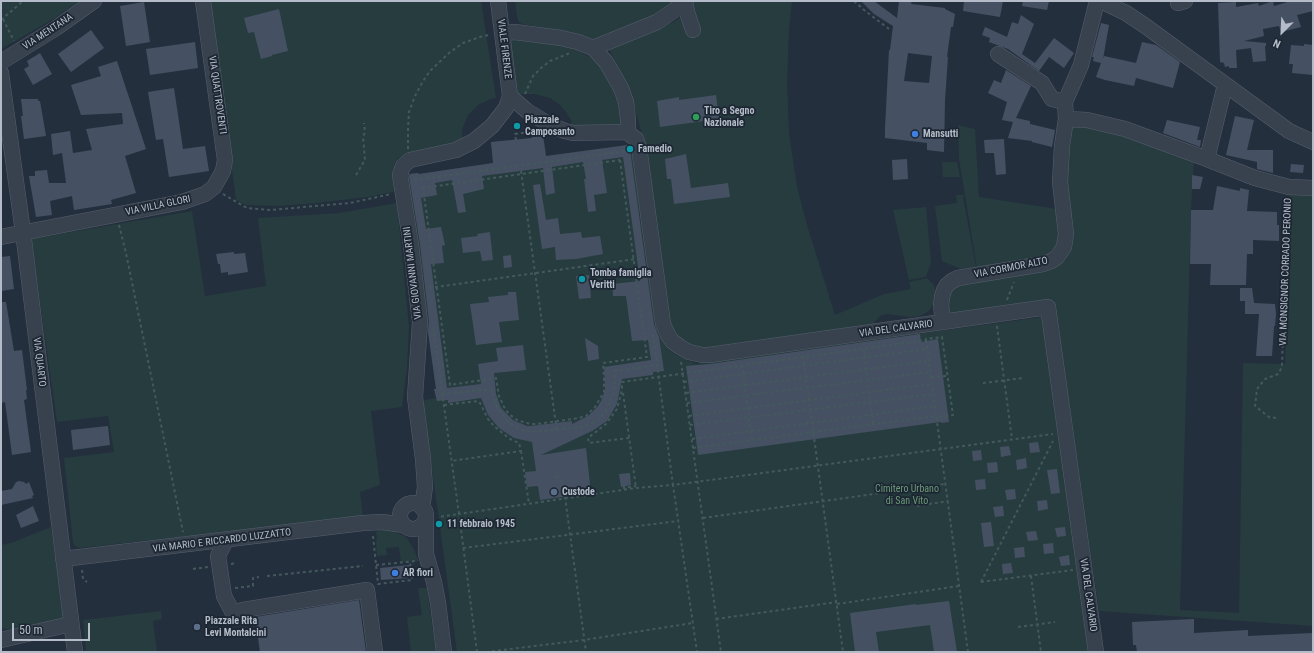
<!DOCTYPE html>
<style>
body{margin:0}
#map{position:relative;width:1314px;height:653px;overflow:hidden;background:#242f3e;font-family:"Roboto Condensed",sans-serif}
canvas{display:block}
.frame{position:absolute;inset:0;border:2px solid #b4bcc9;pointer-events:none}
.north{position:absolute;left:1262px;top:12px;width:40px;height:40px;-webkit-text-stroke:3px #1d2633;paint-order:stroke;rotate:204deg;font-size:11px;font-weight:700;line-height:16px;text-align:center;color:#b4bcc9}
.north::after{content:'';display:block;margin:auto;width:14px;height:18px;background:#b4bcc9;clip-path:polygon(50% 0,100% 100%,50% 72%,0 100%)}
.scale{position:absolute;left:12px;top:623px;width:78px;height:18px;box-sizing:border-box;border:2px solid #b4bcc9;border-top:0;padding-left:5px;font-size:12px;line-height:14px;white-space:nowrap;color:#b4bcc9;-webkit-text-stroke:3px #1d2633;paint-order:stroke}
</style>
<div id="map">
<canvas width="1314" height="653"></canvas>
<div class="frame"></div>
<div class="north">N</div>
<div class="scale">50 m</div>
</div>
<script>
const c = document.querySelector('canvas').getContext('2d');
c.lineJoin = 'round';
function fillPath(path, color) { c.fillStyle = color; c.fill(path, 'evenodd'); }
const toPath = rows => new Path2D(rows.map(r => 'M' + r).join(''));
function stroke(path, color, width, dash) { c.strokeStyle = color; c.lineWidth = width; c.lineCap = dash ? 'butt' : 'round'; c.setLineDash(dash || []); c.stroke(path); }
function label(font, color, halo, rows, align = 'center') {
  c.font = font + ' "Roboto Condensed",sans-serif'; c.lineWidth = 3.5; c.setLineDash([]); c.textBaseline = 'middle'; c.strokeStyle = halo; c.fillStyle = color; for (const [text, x, y, turn = 0] of rows) {
    c.save(); c.translate(x, y); c.rotate((+turn || 0) * Math.PI / 180); c.textAlign = isNaN(turn) ? turn : align; if (halo) c.strokeText(text, 0, 0); c.fillText(text, 0, 0); c.restore();
  }
}
fillPath(toPath([
 [1,1,79,1,55,18,1,49],
 [208,1,481,1,496,98,490,99,478,105,468,115,462,129,463,144,398,158,395,163,394,168,393,176,397,191,367,197,316,203,279,206,246,205,236,200,219,72],
 [515,1,673,1,673,2,662,13,595,41,552,29,522,24,519,22,517,17],
 [694,1,792,1,789,30,787,82,789,133,797,187,807,225,835,315,884,294,911,289,909,282,927,278,934,285,936,293,934,303,929,311,920,316,909,317,887,314,880,316,874,323,867,327,818,332,704,348,688,344,682,340,670,327,643,138,632,97,609,49,673,22,683,16,692,6],
 [509,38,564,45,579,51,591,58,606,72,621,102,622,126,572,127,571,120,566,112,559,104,550,98,535,94,518,94,516,92],
 [958,125,975,129,979,197,1057,209,1060,232,1058,244,1047,254,1040,257,977,268,965,195,963,197,976,267,961,269,942,261,935,206,957,203,956,195,965,195,959,159],
 [1070,126,1107,129,1194,159,1191,210,1180,610,1239,613,1243,363,1285,364,1289,242,1288,200,1290,194,1313,191,1313,626,1099,611,1054,300,950,316,947,307,950,290,954,286,1054,265,1065,205],
 [543,135,546,156,633,144,659,335,666,346,674,354,696,364,1042,317,1090,652,457,652,423,403,425,400,436,398,434,389,436,389,407,174,418,173,419,174,493,163,491,142,532,138,532,137],
 [942,162,957,162,960,177,943,177],
 [397,203,409,327,407,368,402,407,371,411,380,485,360,492,363,517,79,548,75,546,73,543,64,458,114,452,108,416,57,422,31,239,192,211,205,296,266,286,258,218,339,213],
 [926,207,931,262,926,277,909,280,893,210],
 [51,527,64,619,12,630,1,628,1,545,11,543],
 [384,530,393,531,406,537,412,546,419,561,401,562,399,547,386,548,387,555,377,556,376,541,377,540,376,531],
 [418,588,427,588,436,652,411,652,407,617,422,615],
 [161,611,162,619,153,621,157,652,86,652,83,620]
]), '#263c3f');
fillPath(toPath([
 [861,1,874,1,897,18,899,1,912,1,911,4,945,8,945,9,955,14,953,27,951,27,947,57,948,57,945,100,944,152,927,150,927,143,885,138,885,128,889,50,890,50,893,26,874,14],
 [908,53,932,56,929,83,904,81],
 [964,1,1003,1,1000,17,963,11],
 [1023,1,1049,1,1047,10,1022,6],
 [1273,1,1274,6,1291,1,1313,1,1313,11,1297,15,1301,27,1281,32,1279,26,1263,29,1264,36,1244,41,1266,43,1266,46,1265,46,1266,61,1253,62,1251,48,1236,50,1237,68,1229,68,1229,66,1225,67,1224,63,1220,62,1218,3,1236,2,1236,7,1258,3,1259,6],
 [144,2,150,42,126,46,120,6],
 [279,9,288,51,272,55,272,56,261,59,254,32,248,33,244,18],
 [1021,15,1034,24,1022,54,1035,63,1054,38,1074,53,1064,68,1049,57,1039,71,1008,49,989,42,990,38,982,35,985,27,1007,37,1012,22,1018,24],
 [1101,23,1109,25,1103,59,1104,56,1136,63,1142,42,1156,45,1180,62,1173,88,1136,78,1134,86,1105,80,1096,77,1101,63,1093,61,1094,57,1092,57],
 [91,30,104,48,71,72,58,54],
 [195,42,198,68,150,75,146,49],
 [1304,44,1313,45,1313,75,1292,73,1293,64,1289,64,1291,45,1304,46],
 [40,53,52,74,33,85,24,69,29,66,27,61],
 [117,61,146,149,125,156,136,193,111,200,112,204,74,210,72,196,50,201,52,215,36,217,29,176,35,176,35,171,47,170,49,183,66,183,62,153,53,155,51,134,70,131,73,153,92,150,86,129,123,124,122,113,81,115,71,85,101,76,98,67],
 [1006,70,1031,86,1016,118,1030,121,1030,124,1055,130,1052,147,1032,142,1032,141,1008,138,1013,122,1002,120,1007,102,988,93,994,80,1001,83],
 [174,88,183,149,205,146,209,171,169,177,163,139,156,140,148,92],
 [716,95,719,119,660,127,657,101,679,97,679,100],
 [21,99,38,99,38,101,40,101,46,136,24,139,21,116,23,116],
 [1235,116,1254,120,1247,150,1273,150,1273,173,1257,169,1257,162,1226,155],
 [1167,120,1200,127,1197,140,1201,140,1200,147,1163,133],
 [543,135,546,156,628,145,630,149,654,325,659,337,664,371,653,372,653,375,622,379,617,404,607,421,592,431,541,455,586,448,591,493,540,500,538,486,527,487,525,472,536,471,532,442,514,438,499,428,488,415,481,398,448,403,448,400,437,401,434,389,436,389,428,332,429,321,420,244,409,176,410,174,418,173,419,174,493,163,491,142,532,138,532,137],
 [623,157,640,281,612,284,613,296,626,296,632,341,648,340,651,360,604,367,605,390,601,401,598,406,588,416,572,424,572,421,530,426,527,426,513,420,501,408,496,394,494,373,526,370,523,345,496,348,498,361,478,364,481,384,447,388,431,264,444,263,442,246,445,245,441,227,426,229,421,198,437,195,435,183,452,180,458,213,466,212,463,194,484,189,482,176,543,168,546,195,555,193,552,167,583,162,586,179,584,179,588,212,596,211,594,195,607,193,602,160],
 [1004,139,1006,174,996,175,994,153,985,153,984,140],
 [686,154,691,188,728,183,730,197,674,204,671,179,667,179,665,159],
 [907,159,908,179,893,180,892,160],
 [1291,164,1304,165,1303,173,1290,172],
 [1192,175,1203,177,1200,189,1192,189],
 [540,184,546,220,558,218,560,234,581,232,582,238,600,236,603,254,576,259,556,260,555,247,542,249,533,185],
 [1217,186,1240,191,1240,188,1249,190,1247,211,1277,212,1277,225,1279,225,1279,241,1253,240,1253,254,1247,254,1246,285,1210,285,1211,264,1190,264,1191,210,1213,210],
 [490,232,493,260,482,261,480,251,463,253,461,238,478,236,477,234],
 [234,252,234,254,245,253,248,272,228,275,228,272,221,273,220,264,218,264,216,254],
 [511,255,512,267,504,268,503,256],
 [10,256,14,289,1,291,1,257],
 [589,275,591,298,579,299,576,276],
 [1240,288,1252,288,1254,303,1275,304,1276,314,1275,326,1274,326,1272,356,1256,356,1259,314,1245,314,1245,301,1240,301],
 [508,292,516,292,519,320,499,322,502,342,476,345,470,304,489,302,488,297,508,295],
 [1,302,6,302,14,351,22,350,27,390,26,390,27,399,24,400,31,452,12,455,5,402,1,403],
 [920,334,921,342,938,339,949,422,941,423,941,422,698,455,686,366,710,364],
 [585,338,598,346,599,359,588,361],
 [108,426,110,445,73,450,71,430],
 [1038,442,1040,452,1030,453,1029,443],
 [1009,446,1011,455,1001,457,1000,447],
 [981,450,982,460,973,461,972,451],
 [1026,458,1027,468,1017,470,1016,460],
 [997,462,998,472,988,473,987,463],
 [1057,469,1060,493,1051,494,1047,470],
 [630,473,631,485,621,487,619,474],
 [985,479,986,489,976,490,975,480],
 [19,481,24,482,26,484,29,482,34,495,32,496,33,498,1,505,1,491,12,489,16,482],
 [1015,489,1016,499,1007,500,1005,490],
 [1047,500,1048,509,1038,511,1037,501],
 [33,506,39,521,21,528,16,515],
 [1003,506,1004,516,995,517,993,507],
 [991,522,994,546,984,547,981,523],
 [1065,527,1066,536,1057,537,1055,528],
 [1036,531,1038,540,1028,541,1026,532],
 [1053,543,1054,553,1044,554,1043,544],
 [1024,547,1025,557,1015,558,1014,548],
 [1069,555,1070,565,1061,566,1059,557],
 [1011,563,1013,573,1003,574,1002,564],
 [409,565,410,578,381,580,380,568],
 [359,600,366,652,260,652,255,617],
 [949,601,957,652,934,652,930,625,876,632,879,652,855,652,850,613,916,604,916,605],
 [1194,619,1194,633,1248,630,1248,636,1313,633,1313,652,1137,652,1136,645,1133,645,1132,622]
]), '#455162');
const minor = toPath([
 [685,1,687,12,693,30],
 [1101,1,1126,13,1144,25,1289,131,1313,142],
 [1178,3,1185,1],
 [502,33,515,32,561,38,578,42,593,48,657,22,676,9,683,1],
 [593,48,606,62,621,88,626,102,628,119,628,133],
 [998,54,1042,83,1052,99,1065,102],
 [1,62,56,28,94,1],
 [1,73,23,232,75,652],
 [510,96,527,111,550,125,565,131,573,133,623,132,628,133,636,139,639,147,663,324,668,335,672,341,680,347,689,352,702,355,709,355,1048,307,1096,652],
 [1066,119,1087,120,1125,129,1207,159,1255,178,1289,187,1313,188],
 [1207,159,1225,85],
 [1,237,182,202,205,194,214,187,223,171,225,160,203,1],
 [943,322,941,305,942,297,944,290,947,285,952,281,958,278,1043,264,1051,261,1057,257,1064,247,1066,234,1060,182,1062,146,1066,119,1065,102,1081,65,1097,1],
 '400 516a13 13 0 1 1 26 0a13 13 0 1 1-26 0Z',
 [422,508,425,487,423,459,415,397,420,322,411,245,400,175,403,166,410,160,456,150,474,141,492,126,506,108,510,96,498,1],
 [426,518,426,554,434,582,438,603,444,652],
 [226,540,218,556,224,596,233,613,243,610,367,590,375,652],
 [63,559,363,523,382,522,404,525],
 [1,640,71,624]
]);
stroke(minor, '#565f6c', 16);
stroke(toPath([
 [854,1,864,10,889,29],
 [3,19,14,41],
 [1,20,23,1],
 [525,94,533,76,541,68,550,61,570,53],
 [516,140,515,134,530,132],
 [408,149,408,128,409,112,415,96,423,81,430,71,449,53,463,43,483,36,491,35],
 [620,160,647,357,603,363,604,379,604,392,595,407,586,416,579,418,537,424,530,424,517,420,509,414,505,409,499,396,496,378,450,385,423,188,620,160],
 [521,171,557,432],
 [356,175,365,160,363,137,365,132,364,123],
 [414,180,627,151],
 [223,194,247,208,270,210,350,203,391,194],
 [119,225,126,253,183,532],
 [429,288,643,258],
 [1007,300,1014,282],
 [997,326,1012,439],
 [433,327,459,514,438,517],
 [653,334,673,485,1053,434],
 [926,340,968,652],
 [864,349,873,424],
 [803,356,843,652],
 [681,362,721,652],
 [742,365,752,440],
 [931,377,947,376],
 [684,382,927,349],
 [983,383,1023,378],
 [623,393,636,488],
 [686,393,929,361],
 [442,394,491,389,497,408,503,416,508,422,524,431,533,432,581,427,590,424,599,419,605,412,614,393,615,371,657,365],
 [687,403,930,372],
 [444,405,478,401,480,403,488,419,495,427,510,439,519,443,521,451,451,461],
 [689,416,932,384],
 [1276,418,1269,417,1255,406,1257,389,1265,379,1278,374,1282,367,1287,198],
 [690,425,933,394],
 [629,438,589,443,588,438,606,424,617,409,622,390,622,382,926,340,926,339,942,337,953,415,936,417],
 [692,439,935,406],
 [693,448,936,416],
 [521,451,529,504],
 [556,476,563,482,586,652],
 [624,486,624,488,636,486],
 [917,506,948,501],
 [703,518,945,484],
 [373,536,378,584,412,580,410,562],
 [463,548,678,521],
 [231,564,237,563],
 [376,565,416,561],
 [193,569,208,567],
 [82,570,83,579,87,582],
 [267,576,363,566],
 [1031,576,1041,652],
 [981,582,1053,441],
 [981,582,1073,570],
 [235,588,253,586,253,578,259,577],
 [837,604,959,586],
 [716,619,837,602],
 [1018,627,1055,622],
 [477,652,459,514,636,488,673,485,697,652],
 [486,652,584,640,693,623]
]), '#44595c', 2, [3, 3]);
stroke(minor, '#38414e', 15);
for (const [x, y, r, color] of [
 [696,117,4,"#2e9e5b"],
 [517,126,4,"#0f9aa8"],
 [915,134,4,"#3f7fe0"],
 [630,149,4,"#0f9aa8"],
 [582,279,4,"#0f9aa8"],
 [554,492,4,"#5c6f8a"],
 [439,524,4,"#0f9aa8"],
 [395,573,4,"#3f7fe0"],
 [197,627,4,"#5c6f8a"]
]) { const dot = new Path2D(); dot.arc(x, y, r, 0, 2 * Math.PI); c.fillStyle = color; c.fill(dot); stroke(dot, '#1d2633', 1.5); }
label('10px', '#b4bcc9', '#1d2633', [
 ["VIA MENTANA",48,32,-33],
 ["VIALE FIRENZE",504,49,83],
 ["VIA QUATTROVENTI",217,95,82],
 ["VIA VILLA GLORI",158,206,-12],
 ["VIA CORMOR ALTO",1011,268,-11],
 ["VIA MONSIGNOR CORRADO PERONIO",1286,272,-88],
 ["VIA GIOVANNI MARTINI",413,273,-97],
 ["VIA DEL CALVARIO",896,329,-8],
 ["VIA QUARTO",39,362,83],
 ["VIA MARIO E RICCARDO LUZZATTO",222,541,-7],
 ["VIA DEL CALVARIO",1088,595,82]
]);
label('bold 10px', '#b4bcc9', '#1d2633', [
 ["Tiro a Segno",704,111],
 ["Nazionale",704,123],
 ["Piazzale",525,120],
 ["Camposanto",525,132],
 ["Mansutti",923,134],
 ["Famedio",638,149],
 ["Tomba famiglia",590,273],
 ["Veritti",590,285],
 ["Custode",562,492],
 ["11 febbraio 1945",447,524],
 ["AR fiori",403,573],
 ["Piazzale Rita",205,621],
 ["Levi Montalcini",205,633]
], 'left');
label('10px', '#6b9a76', '#1d2633', [
 ["Cimitero Urbano",907,489],
 ["di San Vito",907,501]
]);
</script>
